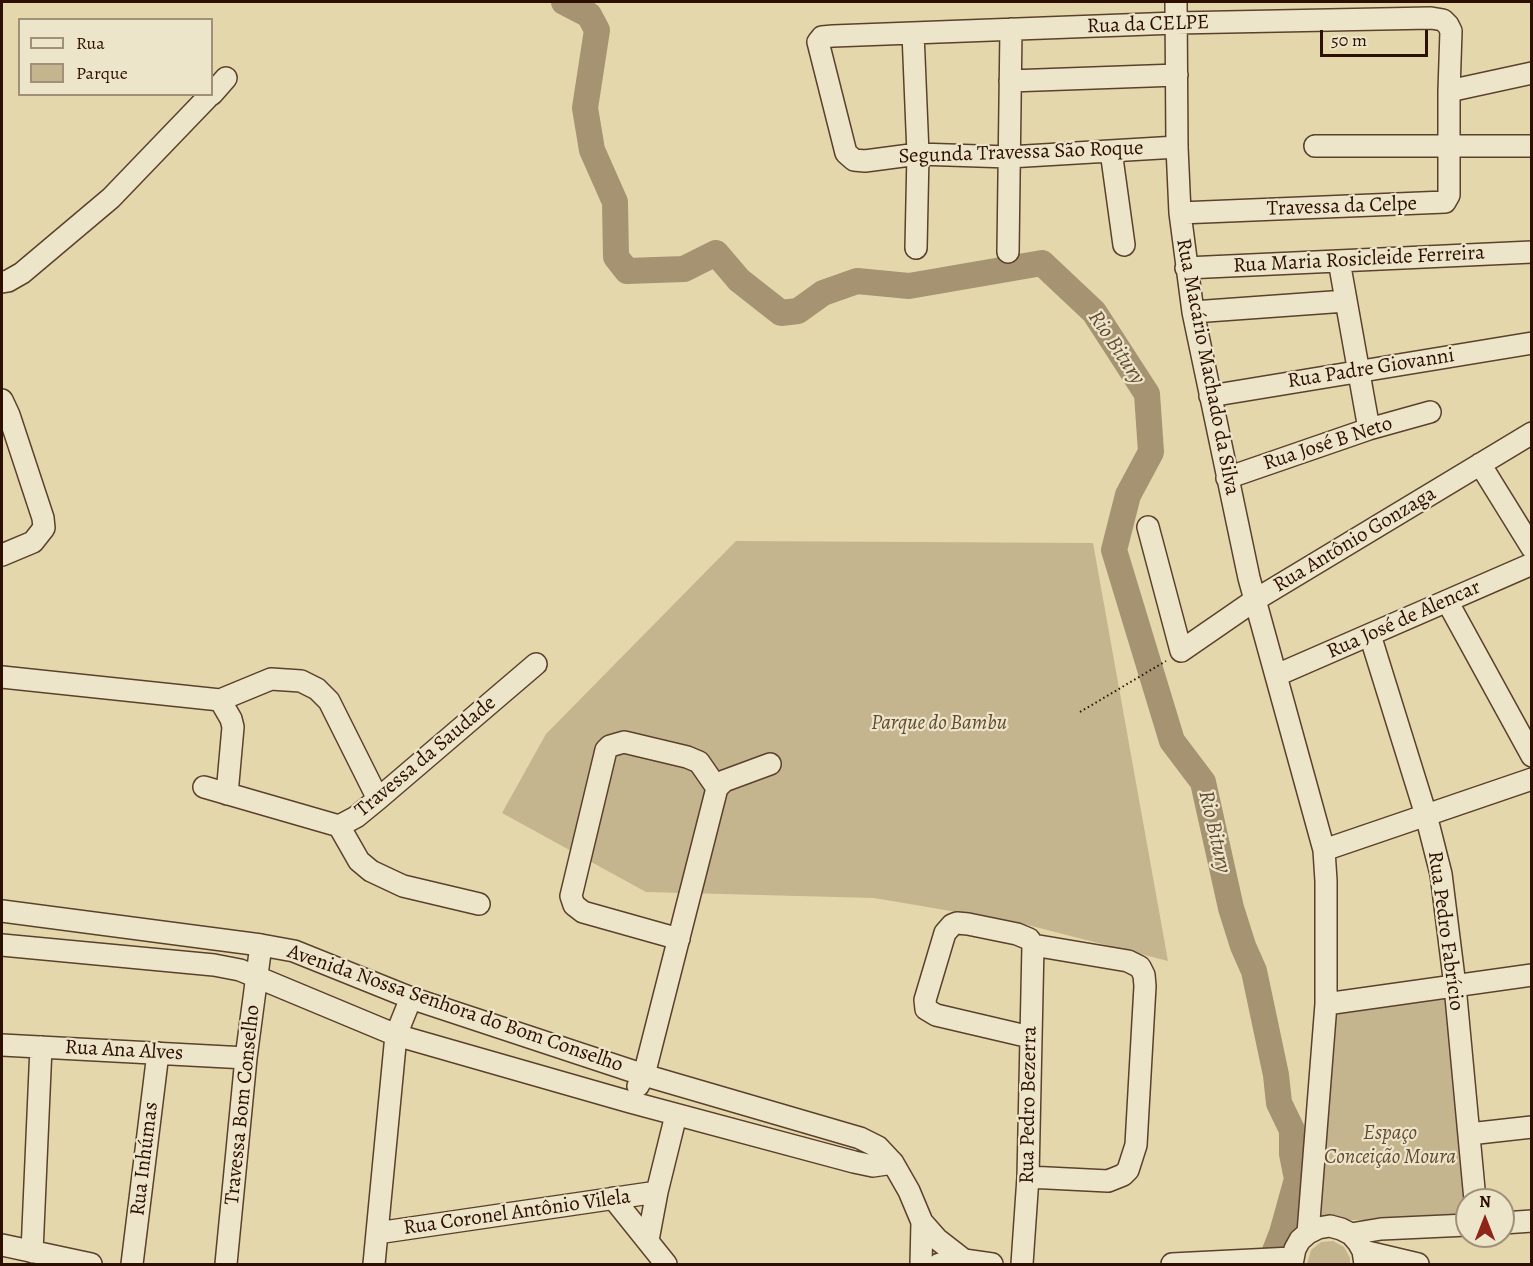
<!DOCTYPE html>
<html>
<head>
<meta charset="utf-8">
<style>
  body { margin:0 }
  #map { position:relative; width:1533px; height:1266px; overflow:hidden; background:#e4d7ac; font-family:Alegreya,serif }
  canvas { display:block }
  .frame { position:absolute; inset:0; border:3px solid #2d0f00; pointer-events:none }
  .legend { position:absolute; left:18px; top:18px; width:195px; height:78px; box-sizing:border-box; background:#ede5c9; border:2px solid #a08f79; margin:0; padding:8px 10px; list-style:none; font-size:18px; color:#2d0f00 }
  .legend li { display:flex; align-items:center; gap:12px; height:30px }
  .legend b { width:30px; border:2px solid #a08f79 }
  .north { position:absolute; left:1455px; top:1188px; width:60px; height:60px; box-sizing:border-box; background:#ede5c9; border:2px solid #a08f79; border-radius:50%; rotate:0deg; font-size:16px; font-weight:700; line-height:24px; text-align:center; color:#2d0f00 }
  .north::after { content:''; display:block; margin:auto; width:21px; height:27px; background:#8f2418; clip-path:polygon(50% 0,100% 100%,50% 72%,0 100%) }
  .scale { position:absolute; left:1320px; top:30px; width:108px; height:27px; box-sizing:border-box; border:3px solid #2d0f00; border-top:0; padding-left:8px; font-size:18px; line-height:21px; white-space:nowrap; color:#2d0f00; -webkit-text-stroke:4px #ede5c9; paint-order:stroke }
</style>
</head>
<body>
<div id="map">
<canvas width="1533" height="1266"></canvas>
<div class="frame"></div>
<ul class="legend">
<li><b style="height:8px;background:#ede5c9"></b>Rua</li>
<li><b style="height:16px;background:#c5b58f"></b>Parque</li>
</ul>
<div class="north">N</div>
<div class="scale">50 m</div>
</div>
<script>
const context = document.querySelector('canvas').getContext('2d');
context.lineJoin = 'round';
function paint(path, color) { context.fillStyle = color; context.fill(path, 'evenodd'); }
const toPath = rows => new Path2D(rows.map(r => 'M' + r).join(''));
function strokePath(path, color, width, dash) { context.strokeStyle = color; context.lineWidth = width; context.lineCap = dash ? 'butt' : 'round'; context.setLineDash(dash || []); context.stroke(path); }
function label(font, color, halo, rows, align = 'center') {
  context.font = font + ' Alegreya,serif'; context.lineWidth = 4.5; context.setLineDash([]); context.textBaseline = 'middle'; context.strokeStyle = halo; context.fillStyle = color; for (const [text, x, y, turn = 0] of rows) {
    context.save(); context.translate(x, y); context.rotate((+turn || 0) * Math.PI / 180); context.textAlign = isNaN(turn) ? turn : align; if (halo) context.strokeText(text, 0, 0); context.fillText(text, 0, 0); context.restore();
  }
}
const green = toPath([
  [736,541,1093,543,1168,961,1016,922,874,898,646,892,502,813,546,734],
  [1451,991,1467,1220,1309,1220,1329,1006],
  [1333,1241,1344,1247,1350,1258,1350,1264,1307,1264,1311,1250,1321,1242]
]);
const river = toPath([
  [564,2,589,15,597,30,585,108,592,150,615,202,616,257,627,271,684,269,716,253,739,280,781,313,798,311,823,293,857,281,909,286,1042,263,1094,312,1147,394,1151,452,1128,495,1114,550,1172,741,1203,782,1231,908,1243,946,1254,971,1276,1075,1279,1103,1292,1130,1292,1154,1297,1179,1282,1233,1270,1264]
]);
const path = toPath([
  [1080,712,1166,661]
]);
const minor = toPath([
  [1176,2,1177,147,1180,213,1193,312,1249,578,1324,850,1326,881,1326,1004,1308,1233],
  [913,33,918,154,916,248],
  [1010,81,1177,75],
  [1449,91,1532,73],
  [212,94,226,78],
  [1315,146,1532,146],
  [1177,147,1009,157,918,154,865,161,854,160,846,153,818,42,822,37,833,36,1176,23,1431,18,1443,20,1448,25,1451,31,1449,91,1449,195,1445,202,1180,213],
  [1111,151,1124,245],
  [1008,252,1011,29],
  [1339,261,1369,429],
  [1186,268,1532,252],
  [2,282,8,281,22,273,111,198,211,94],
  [1193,312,1346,301],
  [1210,396,1532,343],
  [2,400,9,415,43,518,44,528,33,542,2,555],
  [1480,464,1532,548],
  [1227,478,1369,429,1430,412],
  [1148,527,1181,651,1255,600,1532,433],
  [1447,601,1532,756],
  [1370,635,1426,815,1441,874,1455,986,1475,1200],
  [1277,675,1532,564],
  [2,677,220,700,271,679,301,681,317,689,329,701,378,799],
  [220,700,231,719,233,727,227,794],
  [204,787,339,826,356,817,378,799,536,664],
  [339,826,359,861,371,871,403,886,479,904],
  [1324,850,1532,779],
  [2,911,261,945,294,951,411,998,644,1075,860,1138,878,1147,893,1163,909,1191,922,1222,921,1264],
  [679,939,583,912,574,905,571,896,606,750,610,746,624,742,687,757,699,762,717,788],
  [2,945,214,965,240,970,396,1035,630,1102,854,1162,873,1166,893,1163],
  [1326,1004,1532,975],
  [2,1045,246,1058],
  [638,1086,644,1075,717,788,724,781,770,764],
  [1469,1134,1532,1127],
  [1028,1177,1108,1181,1123,1175,1128,1170,1136,1145,1145,986,1144,975,1140,967,1128,961,1033,945,1029,939,1017,934,968,924,957,923,952,925,945,933,925,1000,926,1009,936,1015,1030,1037],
  [613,1198,666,1264],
  [922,1222,937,1239,964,1260],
  [1503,1223,1532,1221],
  [377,1233,657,1192],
  [1351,1234,1381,1229,1467,1225],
  [648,1240,657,1192,676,1115],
  [2,1245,91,1264],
  [1363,1251,1418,1264],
  [32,1252,41,1047],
  [132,1264,158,1053],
  [226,1264,246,1058,261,945],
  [374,1264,396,1035,411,998],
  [939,1264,964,1260,992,1264],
  [1022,1264,1028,1177,1033,945],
  [1172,1264,1292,1258],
  [1292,1264,1295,1249,1300,1240,1308,1233,1318,1228,1330,1226,1341,1229,1351,1234,1358,1242,1363,1251,1365,1264]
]);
const streetNames = [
  ["Rua da CELPE",1148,25,-2],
  ["Segunda Travessa São Roque",1021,153,-2],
  ["Travessa da Celpe",1342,207,-2],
  ["Rua Maria Rosicleide Ferreira",1359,260,-3],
  ["Rua Macário Machado da Silva",1207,367,79],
  ["Rua Padre Giovanni",1371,369,-9],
  ["Rua José B Neto",1328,444,-18],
  ["Rua Antônio Gonzaga",1355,540,-31],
  ["Rua José de Alencar",1404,620,-24],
  ["Travessa da Saudade",426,757,-40],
  ["Rua Pedro Fabrício",1445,931,82],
  ["Avenida Nossa Senhora do Bom Conselho",455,1009,19],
  ["Rua Ana Alves",124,1051,3],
  ["Travessa Bom Conselho",243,1105,-84],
  ["Rua Pedro Bezerra",1029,1105,-89],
  ["Rua Inhúmas",145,1159,-83],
  ["Rua Coronel Antônio Vilela",517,1213,-8]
];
const parkNames = [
  ["Parque do Bambu",939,724],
  ["Espaço",1390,1134],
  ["Conceição Moura",1390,1158]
];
const waterNames = [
  ["Rio Bitury",1116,348,56],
  ["Rio Bitury",1214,832,77]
];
paint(green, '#c5b58f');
strokePath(river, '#a69372', 26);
strokePath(minor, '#5b412b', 24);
strokePath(path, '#2d0f00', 2, [1.5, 3]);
strokePath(minor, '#ede5c9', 21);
label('21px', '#2d0f00', '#ede5c9', streetNames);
label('italic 21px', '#624932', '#ede5c9', parkNames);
label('italic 22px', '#634a33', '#ede5c9', waterNames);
</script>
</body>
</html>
